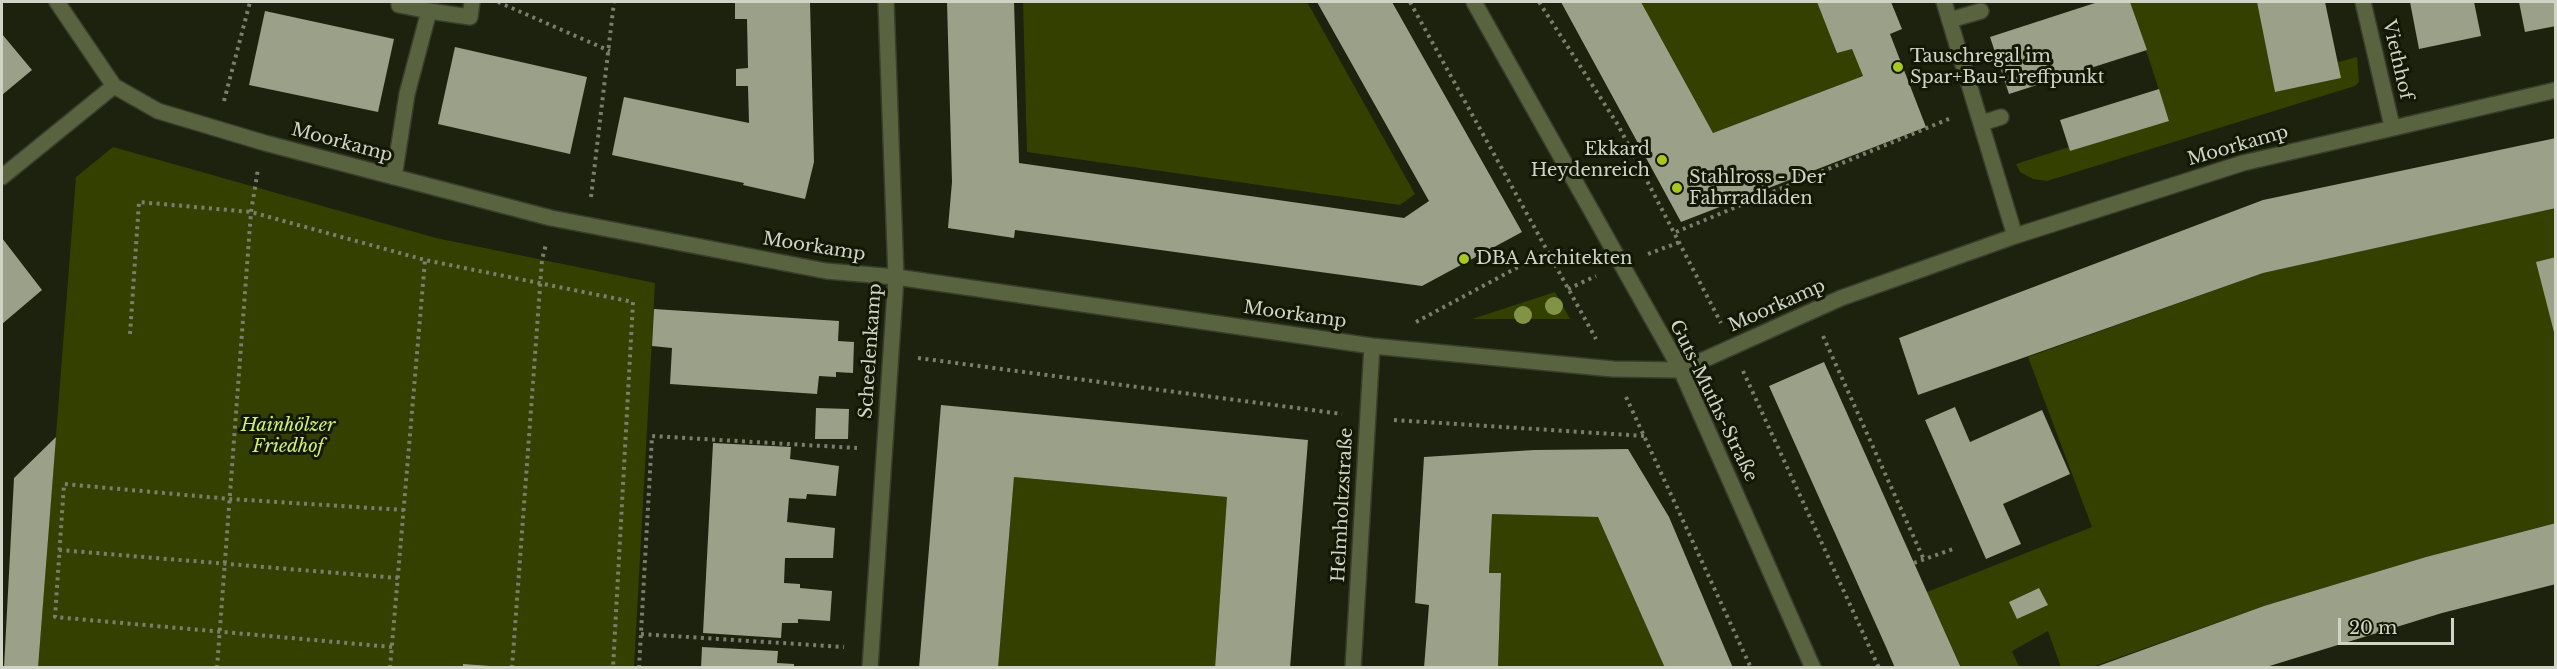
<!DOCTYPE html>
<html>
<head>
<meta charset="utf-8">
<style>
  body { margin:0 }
  #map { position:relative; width:2557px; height:669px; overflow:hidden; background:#1c220d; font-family:"Libre Baskerville",serif }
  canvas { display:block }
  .frame { position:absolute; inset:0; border:3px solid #d0d4c7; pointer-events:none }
  .scale { position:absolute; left:2338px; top:618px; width:116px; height:27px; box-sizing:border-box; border:3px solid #d0d4c7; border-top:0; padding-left:8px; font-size:18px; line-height:21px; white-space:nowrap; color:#d0d4c7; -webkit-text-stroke:4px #131804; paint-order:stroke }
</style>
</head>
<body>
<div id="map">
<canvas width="2557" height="669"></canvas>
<div class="frame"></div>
<div class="scale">20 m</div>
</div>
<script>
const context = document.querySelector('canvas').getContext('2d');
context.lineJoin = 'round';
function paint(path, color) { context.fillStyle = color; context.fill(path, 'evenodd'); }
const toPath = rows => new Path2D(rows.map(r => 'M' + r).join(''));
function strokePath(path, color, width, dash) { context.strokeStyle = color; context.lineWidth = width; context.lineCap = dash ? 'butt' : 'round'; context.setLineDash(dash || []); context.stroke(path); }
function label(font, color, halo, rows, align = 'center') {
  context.font = font + ' "Libre Baskerville",serif'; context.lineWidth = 6; context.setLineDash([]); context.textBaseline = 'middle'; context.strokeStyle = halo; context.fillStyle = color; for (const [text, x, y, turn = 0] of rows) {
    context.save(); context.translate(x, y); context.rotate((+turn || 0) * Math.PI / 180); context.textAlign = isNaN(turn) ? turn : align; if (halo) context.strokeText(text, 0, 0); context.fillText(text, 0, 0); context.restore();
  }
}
const green = toPath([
  [1023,2,1307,2,1415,194,1400,205,1027,152],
  [1641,2,1817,2,1837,53,1852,49,1863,76,1713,133],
  [2130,2,2257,2,2275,92,2340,78,2338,62,2357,57,2359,82,2355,86,2047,181,2033,179,2020,172,2016,164,2069,147,2070,151,2169,120],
  [113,147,436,238,655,283,634,667,38,668,76,177],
  [2555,208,2555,523,2426,557,2264,606,2092,667,2061,667,2048,631,2012,651,2019,667,1961,667,1927,592,2092,527,2028,357,2263,273],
  [1555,292,1570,319,1472,319],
  [1014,477,1227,497,1215,667,998,668],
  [1492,514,1598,517,1665,667,1498,667,1501,574,1489,573]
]);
const building = toPath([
  [735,2,810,2,814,162,805,199,743,185,744,183,612,155,624,97,749,123,748,86,736,86,736,69,748,68,747,19,735,19],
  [947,2,1014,2,1019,163,1404,218,1429,201,1317,2,1392,2,1522,232,1422,286,1015,230,1014,238,948,228,952,182],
  [1561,2,1641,2,1713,133,1863,76,1852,49,1837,53,1817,2,1891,2,1902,29,1890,34,1926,127,1681,222],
  [2098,2,2130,2,2147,50,2009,94,1990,37],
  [2257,2,2325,2,2341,78,2275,92],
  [2410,2,2474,2,2481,36,2419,49],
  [2519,2,2556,2,2556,26,2525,32],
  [265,11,394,39,378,112,249,85],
  [2,34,32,70,2,95],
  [455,47,587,77,570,154,438,124],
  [2159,89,2169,121,2070,151,2060,120],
  [2556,138,2556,208,2263,273,1918,395,1899,338,2263,200],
  [2,238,42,290,2,324],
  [2556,257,2556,336,2555,336,2536,262],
  [654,309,839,321,838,341,854,342,853,373,836,372,836,377,819,376,817,394,670,384,672,348,652,346],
  [1824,362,1927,592,1961,668,1895,668,1886,647,1769,386],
  [941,405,1308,440,1290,668,1215,668,1227,497,1014,477,998,668,919,668],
  [1955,407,1970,442,2042,410,2070,474,2003,504,2021,544,1986,559,1925,420],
  [816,408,849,409,848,439,815,439],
  [56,437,38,668,4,668,14,478],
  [713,443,791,447,790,459,839,466,836,496,807,494,806,499,789,498,787,522,835,528,833,558,785,558,784,583,800,584,800,588,832,591,830,621,798,619,798,623,782,623,781,638,703,633],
  [1628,449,1669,517,1733,668,1665,668,1598,517,1492,514,1489,573,1501,573,1498,668,1424,668,1429,605,1415,603,1424,457,1534,450],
  [2556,523,2556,584,2442,613,2263,668,2093,668,2264,606,2426,557],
  [2039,588,2048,605,2017,619,2009,602],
  [702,647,778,651,777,663,794,664,794,668,701,668],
  [463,664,490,666,490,668,463,668]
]);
const path = toPath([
  [498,2,610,51],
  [1410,2,1596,339],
  [1539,2,1618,125,1721,323],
  [224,101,250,2],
  [591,197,614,2],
  [1676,232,1951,118],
  [1648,254,1680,242],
  [1568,289,1596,276],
  [1416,322,1548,251],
  [130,334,139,202,251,212,425,260,633,302,613,668],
  [1823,336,1924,560],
  [918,358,1342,414],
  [1743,371,1879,668],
  [1626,397,1751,668],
  [1394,420,1644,436],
  [59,550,398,578],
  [1914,563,1956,548],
  [641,634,844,647],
  [392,647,55,617,64,484,230,499,404,510],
  [217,668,251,212,258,169],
  [390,668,425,260],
  [512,668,542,260,546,244],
  [639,668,652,436,857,448]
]);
const minor = toPath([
  [57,2,114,86,158,111,265,143,551,218,826,271,896,277,1372,346,1613,369,1681,370,1841,298,2015,236,2243,163,2556,90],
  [1474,2,1681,370,1813,668],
  [1944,2,2015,236],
  [2363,2,2392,126],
  [429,11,470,17,472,2],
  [1950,20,1981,11],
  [1982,123,2001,117],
  [2,177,114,86],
  [394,177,407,94,429,11,399,5,399,2],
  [870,668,896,277,886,2],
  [1353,668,1372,346]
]);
const trees = [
  [1554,306],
  [1523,315]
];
const markers = [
  [1898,67,6,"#a7c81e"],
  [1662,160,6,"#a7c81e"],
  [1677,188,6,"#a7c81e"],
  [1464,259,6,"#a7c81e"]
];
const poiNames = [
  ["Tauschregal im",1910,57],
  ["Spar+Bau-Treffpunkt",1910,78],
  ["Ekkard",1650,150,"right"],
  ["Heydenreich",1650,171,"right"],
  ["Stahlross - Der",1689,178],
  ["Fahrradladen",1689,199],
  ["DBA Architekten",1476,259]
];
const streetNames = [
  ["Viethhof",2397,60,77],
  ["Moorkamp",342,143,15],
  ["Moorkamp",2238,146,-16],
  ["Moorkamp",814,247,9],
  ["Moorkamp",1777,306,-24],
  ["Moorkamp",1295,315,8],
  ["Scheelenkamp",871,351,-86],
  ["Guts-Muths-Straße",1713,401,64],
  ["Helmholtzstraße",1343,505,-87]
];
const parkNames = [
  ["Hainhölzer",288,426],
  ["Friedhof",288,447]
];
paint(green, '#344000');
paint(building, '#9aa188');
strokePath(minor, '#393e2b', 18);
strokePath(path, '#797e6d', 4, [3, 4.5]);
strokePath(minor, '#59633f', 15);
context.fillStyle = '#809347';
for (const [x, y] of trees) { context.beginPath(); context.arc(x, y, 9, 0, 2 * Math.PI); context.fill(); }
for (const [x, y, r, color] of markers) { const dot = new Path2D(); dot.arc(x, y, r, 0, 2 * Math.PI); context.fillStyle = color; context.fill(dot); strokePath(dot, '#131804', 2); }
label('18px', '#d0d4c7', '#131804', poiNames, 'left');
label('18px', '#d0d4c7', '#131804', streetNames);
label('italic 18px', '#d2f076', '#131804', parkNames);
</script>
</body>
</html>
